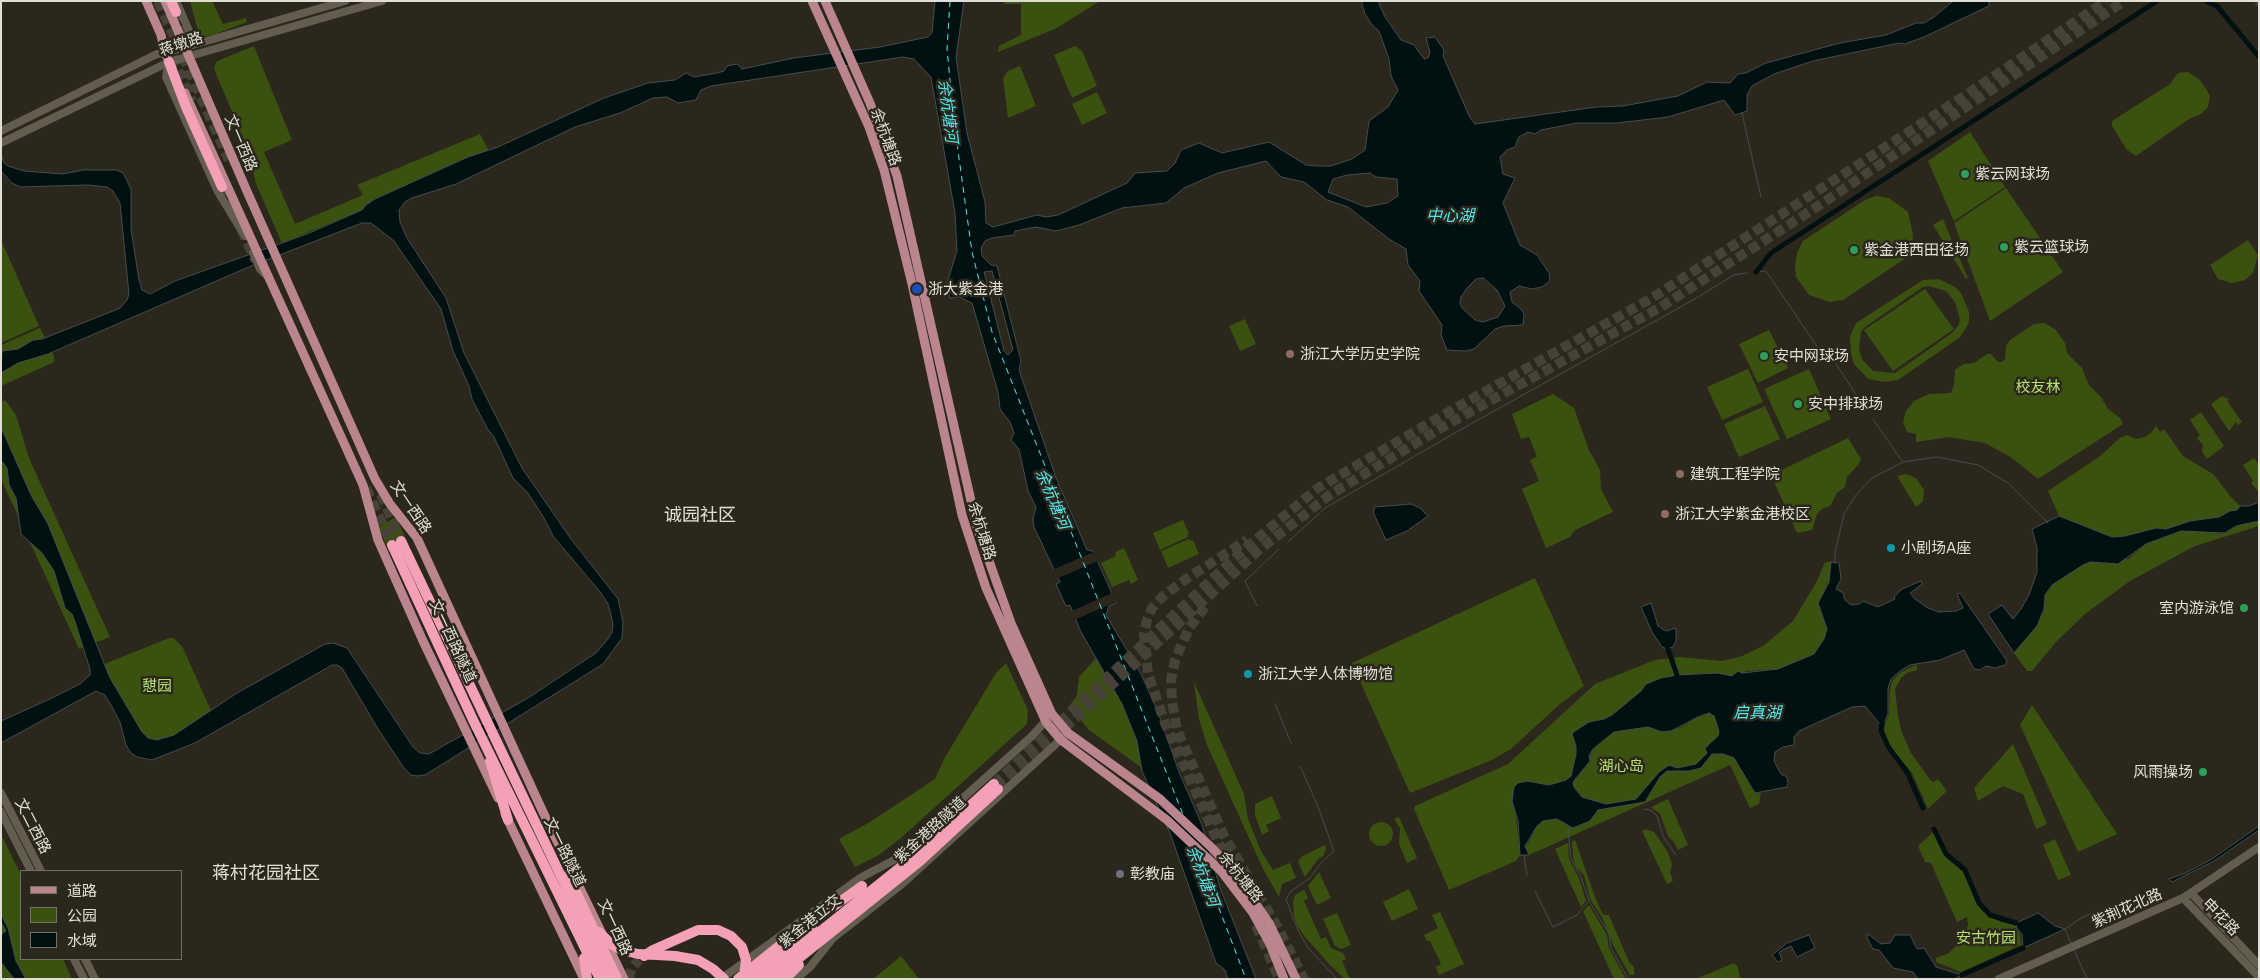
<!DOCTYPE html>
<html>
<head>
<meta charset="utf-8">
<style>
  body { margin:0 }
  #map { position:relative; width:2260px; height:980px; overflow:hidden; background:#2c271c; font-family:Commissioner,"Noto Sans SC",sans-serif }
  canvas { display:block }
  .frame { position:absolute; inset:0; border:2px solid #e1ded6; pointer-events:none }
  .legend { position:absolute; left:20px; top:870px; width:162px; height:90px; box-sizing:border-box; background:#2c271c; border:1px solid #747066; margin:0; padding:6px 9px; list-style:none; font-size:15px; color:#e1ded6 }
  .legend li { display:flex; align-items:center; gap:10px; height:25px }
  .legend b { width:25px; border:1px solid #747066 }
</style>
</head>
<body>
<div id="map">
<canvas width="2260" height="980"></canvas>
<div class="frame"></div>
<ul class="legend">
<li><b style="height:6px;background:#ba858d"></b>道路</li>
<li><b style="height:14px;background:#3b510f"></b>公园</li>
<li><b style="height:14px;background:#011112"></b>水域</li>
</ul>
</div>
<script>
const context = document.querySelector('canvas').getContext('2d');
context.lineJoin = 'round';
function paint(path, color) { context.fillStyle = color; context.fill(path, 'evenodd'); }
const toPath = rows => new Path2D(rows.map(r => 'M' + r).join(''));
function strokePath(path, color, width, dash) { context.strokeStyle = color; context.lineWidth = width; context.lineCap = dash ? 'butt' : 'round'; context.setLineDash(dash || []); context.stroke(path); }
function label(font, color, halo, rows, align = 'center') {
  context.font = font + ' Commissioner,"Noto Sans SC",sans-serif'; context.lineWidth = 5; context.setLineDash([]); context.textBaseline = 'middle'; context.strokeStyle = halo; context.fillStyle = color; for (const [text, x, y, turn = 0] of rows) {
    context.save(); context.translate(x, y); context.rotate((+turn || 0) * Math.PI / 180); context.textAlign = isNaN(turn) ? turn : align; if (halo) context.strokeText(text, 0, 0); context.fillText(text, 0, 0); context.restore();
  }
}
const green = toPath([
  [190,1,212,1,223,24,246,18,247,22,213,35,202,37,199,34],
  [1005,1,1100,1,1055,29,998,52,999,46,1021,35,1021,4,1004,4],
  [254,46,292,140,264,152,295,224,363,195,357,185,480,134,489,151,468,157,375,199,366,205,362,210,282,243,256,184,247,147,214,69,216,62,222,59],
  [1075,46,1082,51,1097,86,1072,98,1054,55],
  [1020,66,1036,106,1008,118,1003,78,1008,71],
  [2188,72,2200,80,2206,89,2210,96,2208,107,2201,114,2189,119,2136,156,2127,150,2112,126,2112,121,2170,84,2178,73],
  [1097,92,1107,113,1082,125,1072,104],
  [1970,132,2005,187,1954,221,1928,161],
  [2006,188,2063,272,1990,321,1954,223],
  [1876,196,1889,198,1908,212,1913,235,1912,247,1906,258,1843,300,1830,302,1809,295,1796,277,1795,266,1797,253,1803,241,1865,200],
  [1943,219,1968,278,1966,279,1933,225],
  [1,240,39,326,1,343],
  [2248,240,2258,255,2253,273,2245,280,2232,283,2218,279,2210,265],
  [1939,279,1955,287,1961,293,1969,312,1969,322,1965,330,1959,338,1898,380,1885,382,1868,379,1854,364,1851,354,1850,336,1856,323,1923,280],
  [1929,286,1946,291,1955,302,1960,320,1958,326,1952,333,1895,373,1873,371,1862,359,1859,349,1861,332,1865,327,1923,287],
  [1925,289,1954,329,1893,371,1864,330],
  [1245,319,1256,344,1240,351,1229,326],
  [2044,323,2055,329,2065,343,2067,353,2082,368,2089,385,2101,397,2108,409,2120,418,2123,424,2038,479,2012,458,1985,443,1949,437,1916,442,1916,434,1907,432,1903,422,1906,411,1914,401,1929,394,1951,393,1954,385,1955,370,1963,364,1974,363,1987,354,1991,354,1998,362,2002,362,2005,359,2006,346,2010,340,2034,324],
  [40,328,54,356,54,362,1,386,1,345],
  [1769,330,1788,368,1758,383,1739,344],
  [1748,369,1763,402,1722,420,1707,387],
  [1809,369,1831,419,1787,439,1764,389],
  [1553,394,1574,408,1589,450,1600,470,1601,489,1613,512,1575,530,1570,537,1546,548,1522,489,1539,481,1530,460,1537,457,1529,437,1521,439,1512,414],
  [2222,396,2229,399,2227,401,2242,422,2238,425,2236,422,2229,431,2211,404],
  [5,400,16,415,29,458,110,637,79,649,1,479,1,402],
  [1765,406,1780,439,1739,457,1724,424],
  [2201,412,2224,446,2207,459,2202,452,2203,445,2197,438,2200,435,2190,420],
  [2156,426,2160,432,2164,429,2183,456,2213,474,2231,497,2240,506,2237,510,2230,511,2219,517,2190,521,2166,529,2156,528,2137,535,2112,537,2059,516,2048,491,2099,457,2120,438,2127,435,2136,439,2145,437,2151,433],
  [1848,438,1861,459,1858,465,1847,477,1845,487,1837,493,1830,506,1822,509,1817,514,1812,530,1797,533,1771,475],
  [2254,458,2259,465,2258,491,2251,483,2253,481,2243,465],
  [1906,474,1916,478,1924,490,1923,501,1916,507,1897,476],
  [394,518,398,521,408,544,403,542,392,548,389,552,379,527],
  [1183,520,1189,534,1187,535,1188,537,1160,550,1153,533],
  [2259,521,2259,526,2195,546,2130,581,2085,614,2056,642,2032,671,2027,671,2014,653,2037,626,2044,610,2045,595,2052,585,2083,565,2090,562,2128,559,2146,544,2181,531,2211,532,2220,534,2228,532,2236,526],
  [1189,539,1191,541,1193,540,1199,554,1168,568,1161,551],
  [1124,548,1138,580,1131,584,1129,580,1112,587,1101,563,1116,556,1115,552],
  [1825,562,1831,562,1831,569,1829,582,1818,603,1827,629,1824,639,1814,654,1778,669,1747,671,1732,676,1706,674,1677,675,1646,684,1641,691,1612,715,1604,719,1597,720,1573,739,1576,746,1576,754,1571,776,1566,781,1549,785,1533,782,1515,810,1519,845,1520,855,1516,861,1449,890,1414,809,1415,806,1508,764,1595,684,1655,660,1679,657,1722,661,1742,656,1763,646,1793,621,1817,581],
  [1535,578,1584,686,1560,704,1511,749,1492,760,1410,793,1352,663],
  [169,638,174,638,183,648,213,715,179,736,156,742,142,736,102,665],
  [1097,657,1122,704,1137,741,1142,768,1089,730,1069,706,1077,696,1079,677],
  [1006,663,1028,710,1027,724,902,837,879,855,855,867,839,839,870,822,935,779,944,759,996,673],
  [1917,665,1917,670,1907,673,1901,678,1895,689,1898,716,1902,733,1911,753,1931,781,1934,782,1938,779,1947,791,1928,809,1912,773,1890,747,1884,730,1885,724,1889,715,1890,691,1892,681,1901,672],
  [1194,682,1244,794,1248,819,1261,851,1273,870,1290,863,1296,878,1282,884,1279,897,1263,869,1207,745,1199,719],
  [2032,705,2117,834,2078,852,2020,725],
  [1709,713,1714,716,1719,731,1718,736,1708,745,1706,749,1708,753,1696,764,1677,768,1672,766,1659,772,1636,799,1606,804,1582,797,1574,787,1573,782,1586,767,1593,749,1614,732,1648,727,1662,732,1680,728,1698,717],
  [2013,744,2047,824,2036,829,2023,794,2003,786,1978,801,1974,788],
  [1712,754,1723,754,1734,758,1752,789,1758,794,1761,792,1759,804,1750,808,1730,765,1529,855,1525,847,1529,842,1537,826,1543,821,1557,819,1570,827,1581,825,1590,821,1598,810,1645,802,1660,777,1667,771,1701,768],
  [1272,796,1281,818,1266,825,1269,831,1262,835,1255,815,1255,804],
  [1668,799,1688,845,1678,850,1674,842,1668,836,1660,814,1651,807],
  [1399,817,1417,858,1407,863,1399,844,1400,828,1394,819],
  '1369 834a12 12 0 1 1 24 0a12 12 0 1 1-24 0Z',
  [1645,829,1654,832,1666,849,1670,858,1672,864,1670,872,1673,881,1667,884,1642,831],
  [1933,832,1945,856,1964,871,1977,904,1989,916,2001,922,2015,925,2020,935,2021,945,1961,972,1936,962,1936,958,1949,953,1963,939,1968,925,1967,917,1957,922,1931,863,1925,862,1918,846],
  [1,834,21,875,21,959,63,959,72,979,1,979],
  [2055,839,2071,875,2058,880,2043,845],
  [1575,840,1595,897,1603,915,1609,915,1629,962,1634,967,1634,975,1630,975,1614,947,1602,917,1590,899,1584,875,1576,867,1573,858,1572,842],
  [1568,843,1569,859,1579,878,1586,901,1581,907,1555,849],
  [1325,845,1326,849,1323,856,1318,859,1305,877,1298,862,1301,857],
  [1319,872,1331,898,1317,905,1308,886],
  [1409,889,1418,909,1392,921,1383,902],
  [1304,890,1308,898,1304,901,1321,939,1326,937,1331,948,1343,953,1346,959,1342,961,1350,979,1345,979,1330,965,1305,937,1297,925,1294,916,1293,902,1295,895],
  [1589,905,1607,935,1609,948,1626,979,1614,979,1583,911],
  [1440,912,1464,964,1439,975,1436,967,1441,964,1430,941,1427,941,1424,935,1438,928,1432,915],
  [1337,913,1351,945,1341,949,1335,946,1323,919],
  [901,956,919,979,873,979],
  [1734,963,1738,967,1740,979,1696,979]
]);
const water = toPath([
  [935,1,964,1,956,57,967,133,985,202,986,223,993,227,1037,215,1046,217,1058,215,1127,183,1135,173,1167,171,1175,163,1181,150,1199,143,1222,153,1269,142,1306,165,1317,166,1331,166,1352,159,1365,150,1369,121,1388,107,1398,90,1391,76,1389,59,1379,31,1373,26,1365,14,1361,1,1378,1,1385,17,1401,40,1414,45,1424,59,1428,58,1430,52,1426,38,1435,37,1444,50,1443,56,1470,118,1475,124,1596,107,1623,106,1678,96,1707,82,1730,83,1738,74,1746,73,1766,63,1840,43,1886,35,1916,23,1924,23,1934,17,1953,1,1989,1,1989,6,1924,37,1905,44,1899,43,1813,61,1774,74,1752,86,1747,95,1747,111,1735,115,1724,100,1668,117,1617,123,1577,123,1541,130,1535,134,1528,132,1519,137,1515,147,1507,150,1500,157,1503,174,1515,178,1503,203,1520,245,1537,255,1549,273,1550,281,1542,287,1532,289,1519,286,1510,292,1512,302,1522,310,1524,315,1523,325,1504,326,1495,329,1474,349,1466,351,1447,350,1441,335,1442,325,1419,291,1420,281,1408,265,1406,249,1389,239,1348,207,1327,200,1304,182,1281,177,1266,161,1218,173,1184,188,1166,203,1122,208,1079,225,1056,231,1036,227,1015,231,1014,235,992,238,985,241,981,248,982,256,991,265,997,266,1021,361,1019,370,1056,478,1087,550,1093,551,1116,603,1109,606,1106,615,1141,674,1158,712,1179,772,1202,825,1220,888,1256,979,1228,979,1225,970,1216,963,1170,833,1142,771,1137,741,1122,704,1080,630,1070,605,1066,606,1056,584,1060,582,1034,527,1033,519,1036,507,1028,491,1019,449,1011,440,1014,433,1010,422,1000,409,998,392,972,303,959,297,950,298,947,283,957,251,955,213,931,77,914,59,903,57,711,86,701,90,696,100,678,103,667,97,653,98,620,113,575,127,456,184,412,198,405,202,399,210,400,222,407,238,446,298,464,353,522,468,571,539,618,599,623,622,622,638,603,664,425,775,417,776,411,775,404,768,378,729,342,668,337,665,332,665,195,743,152,760,137,757,131,753,126,745,120,722,112,707,105,695,96,691,1,743,1,721,52,698,80,684,90,675,90,669,75,622,72,614,65,608,54,571,42,553,21,534,16,498,9,485,7,468,1,460,1,427,31,495,48,524,110,678,142,732,148,738,157,740,174,735,237,693,325,644,333,643,347,648,413,747,420,753,429,754,528,698,596,653,608,639,612,632,613,623,608,604,601,593,553,536,544,518,528,493,513,478,494,437,487,428,472,399,469,386,453,351,441,309,394,241,371,223,362,223,251,266,48,354,18,363,1,373,2,351,18,349,33,340,42,339,113,311,120,308,127,300,129,294,120,203,113,191,107,187,88,185,20,187,12,183,1,171,1,153,4,163,8,166,24,171,63,174,83,170,117,170,123,173,131,189,131,229,139,280,142,290,150,294,175,281,307,234,362,210,366,205,375,199,468,157,498,147,604,98,648,83,675,80,686,73,694,77,717,73,724,71,727,66,737,64,742,69,794,58,880,47,928,37,932,33,935,1],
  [1370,173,1376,177,1397,179,1398,196,1387,203,1366,207,1328,192,1333,179,1347,175,1370,173],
  [992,271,1013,350,1008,355,1004,351,984,272,992,271],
  [1483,278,1497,290,1505,306,1498,317,1483,322,1475,320,1462,308,1460,303,1461,297,1467,288,1476,279,1483,278],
  [2259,502,2259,521,2236,526,2225,533,2181,531,2146,544,2118,564,2090,562,2083,565,2052,585,2045,595,2044,609,2037,626,2014,653,1988,614,2002,605,2013,619,2021,609,2029,595,2037,572,2037,548,2032,529,2059,516,2112,537,2125,536,2156,528,2166,529,2190,521,2219,517,2230,511,2237,510,2240,506,2249,506,2259,502],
  [1411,504,1420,508,1428,516,1407,531,1386,540,1373,512,1375,507,1411,504],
  [1831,562,1839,563,1841,579,1836,589,1843,593,1845,600,1851,605,1859,604,1863,601,1878,607,1895,599,1894,597,1902,589,1921,581,1922,584,1910,593,1915,599,1928,608,1939,612,1956,611,1963,608,1957,594,1960,593,2007,661,2005,665,1995,668,1986,666,1980,670,1974,669,1964,650,1940,660,1910,665,1900,671,1891,679,1888,688,1888,714,1885,721,1879,723,1865,706,1852,707,1799,731,1794,737,1794,745,1783,747,1775,752,1774,761,1781,774,1787,777,1788,783,1787,787,1755,793,1734,758,1723,754,1712,754,1701,768,1689,771,1667,771,1660,777,1645,802,1598,810,1590,821,1573,828,1557,819,1543,821,1537,826,1525,846,1529,855,1520,855,1518,821,1512,801,1514,787,1518,783,1527,781,1549,785,1566,780,1571,776,1576,754,1576,746,1572,734,1575,731,1589,722,1604,719,1612,715,1641,691,1646,684,1661,678,1677,675,1718,673,1732,676,1738,671,1742,673,1778,669,1814,654,1824,639,1827,629,1818,603,1829,582,1831,562],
  [1709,713,1714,716,1719,731,1718,736,1708,745,1705,749,1707,753,1696,764,1677,768,1669,765,1659,772,1636,799,1606,804,1582,797,1574,787,1573,782,1590,761,1589,756,1593,749,1614,732,1648,727,1662,732,1671,731,1698,717,1709,713],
  [1651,603,1658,626,1666,631,1676,628,1676,641,1673,647,1667,649,1662,647,1652,632,1641,607,1651,603],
  [2259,826,2259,830,2214,861,2172,882,2169,879,2186,873,2212,859,2259,826],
  [2038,913,2055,926,2065,929,2023,948,2022,934,2017,929,2016,923,2038,913],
  [1,914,8,928,16,961,26,979,14,979,1,962,1,934,6,931,1,922,1,914],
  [1868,934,1881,944,1890,943,1895,935,1910,935,1917,949,1924,948,1936,967,1962,975,1954,979,1918,979,1913,972,1893,968,1879,950,1873,949,1867,938,1868,934],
  [1809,935,1815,948,1797,957,1791,946,1779,952,1782,960,1778,962,1772,955,1787,943,1809,935]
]);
const pier = toPath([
  [1096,551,1100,560,1056,579,1052,570],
  [1114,592,1118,601,1074,620,1070,612]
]);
const stream = toPath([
  [1742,113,1761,197],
  [1770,249,1771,253],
  [1756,272,1766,271,1818,348,1831,356,1864,407],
  [1873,419,1902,461],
  [1288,542,1325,508,1453,434,1693,300,1734,275,1747,273],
  [1835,563,1835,552,1844,514,1856,495,1872,478,1903,462,1937,457,1978,465,2008,483,2048,523],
  [1257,606,1245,581,1279,549],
  [1275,704,1291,743],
  [1300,766,1317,804,1334,851,1321,863,1310,878,1291,891,1286,899,1298,930,1308,948,1337,979],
  [1644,809,1651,810,1657,816,1663,836,1676,855],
  [1570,827,1568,832,1571,859,1581,877,1589,901,1609,934,1611,948,1627,977],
  [1524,855,1527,876],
  [1535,891,1553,927,1577,915,1588,902],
  [2071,943,2065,929,2083,917,2095,912],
  [2074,950,2087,979]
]);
const canal = toPath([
  [2206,1,2217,6,2259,57],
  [1756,272,1771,253,2157,1],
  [1668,649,1677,675],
  [1882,722,1881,731,1889,748,1907,772,1923,808],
  [1934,829,1946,854,1965,870,1979,903,1990,915,2016,923],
  [1962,975,2023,948]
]);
const ferry = toPath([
  [950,1,947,49,954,122,972,252,992,332,1184,817],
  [1199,856,1246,979]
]);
const highwayTunnel = toPath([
  [158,1,229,160],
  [2257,1,2259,2],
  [176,12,189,46],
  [166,43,192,101],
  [222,187,235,216],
  [241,229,256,261],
  [366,488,392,545],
  [381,494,401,541],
  [1205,607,1189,628,1175,660,1171,680,1172,701,1177,730,1225,838,1277,926,1304,979],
  [994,784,1241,552,1318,488,1438,418,1652,298,1972,91,2106,1],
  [998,789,1259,550,1331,494,1441,428,1661,307,1818,206,2124,1],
  [1229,866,1165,723,1148,674,1144,634,1147,620,1152,608,1163,596,1189,577,1247,540],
  [1256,925,1279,979],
  [628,979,632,968,639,960]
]);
const secondary = toPath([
  [177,3,189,31,186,46],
  [169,62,166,77,218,192,245,236],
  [1,131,157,54,165,53,345,1],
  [1,143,169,62,382,1],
  [253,253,260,269,266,275],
  [1,793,41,871],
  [1,812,31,871],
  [2191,893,2259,965],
  [2183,898,2259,977],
  [74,959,84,979],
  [85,959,95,979],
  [721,979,860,878,894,860,1032,736,1052,714],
  [796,979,810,967,833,938,902,884,1068,733],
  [1999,979,2183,898,2259,847]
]);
const primary = toPath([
  [146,1,161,35,165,53,172,68],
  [165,1,246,189,375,479,390,504,417,538,542,810,624,979],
  [812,1,869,127,884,170,912,284,962,515,986,588,1046,722,1061,740,1167,820,1222,872,1253,913,1270,944,1284,979],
  [825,1,870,103,897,176,977,527,1011,623,1052,714,1068,733,1160,799,1213,849,1234,872,1269,923,1296,979],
  [185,93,363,485,378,540,423,641,498,798],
  [505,814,584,979]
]);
const highway = toPath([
  [171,1,176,12],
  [169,62,186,107,222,187],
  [401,541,610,979],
  [392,545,474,722,600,979],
  [490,761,508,820],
  [568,875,617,979],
  [599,932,611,944,622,950,638,954,675,956,698,960,713,969,724,979],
  [644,956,653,950,698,930,718,930,731,936,742,947,746,960,744,976],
  [584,958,587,979],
  [738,979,788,939,862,886],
  [749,979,813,929],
  [761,979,917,854,994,784],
  [773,979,920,861,998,789],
  [785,979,799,965]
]);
const markers = [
  [1965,174,5,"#2e9e5b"],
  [2004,247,5,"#2e9e5b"],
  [1854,250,5,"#2e9e5b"],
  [917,289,6,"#1a4fb4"],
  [1290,354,5,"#8d6e63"],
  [1764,356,5,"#2e9e5b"],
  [1798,404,5,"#2e9e5b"],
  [1680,474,5,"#8d6e63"],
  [1665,514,5,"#8d6e63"],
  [1891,548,5,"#0f9aa8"],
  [2244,608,5,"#2e9e5b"],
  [1248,674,5,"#0f9aa8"],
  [2203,772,5,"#2e9e5b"],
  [1120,874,5,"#6b7280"]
];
const streetNames = [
  ["蒋墩路",181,44,-19],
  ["余杭塘路",886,137,70],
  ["文一西路",241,143,67],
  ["文一西路",411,507,56],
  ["余杭塘路",982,531,73],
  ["文一西路隧道",453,641,65],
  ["文二西路",33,826,63],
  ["紫金港路隧道",930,830,-42],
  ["文一路隧道",565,852,64],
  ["余杭塘路",1241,877,51],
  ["紫荆花北路",2127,908,-24],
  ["申花路",2221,917,46],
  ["紫金港立交",810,921,-39],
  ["文一西路",615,927,65]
];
const poiNames = [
  ["紫云网球场",1975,174],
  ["紫云篮球场",2014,247],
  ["紫金港西田径场",1864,250],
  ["浙大紫金港",928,289],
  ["浙江大学历史学院",1300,354],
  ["安中网球场",1774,356],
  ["安中排球场",1808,404],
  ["建筑工程学院",1690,474],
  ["浙江大学紫金港校区",1675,514],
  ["小剧场A座",1901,548],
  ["室内游泳馆",2234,608,"right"],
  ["浙江大学人体博物馆",1258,674],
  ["风雨操场",2193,772,"right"],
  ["彰教庙",1130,874]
];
const parkNames = [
  ["校友林",2038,387],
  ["憇园",157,686],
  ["湖心岛",1621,766],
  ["安古竹园",1986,938]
];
const waterNames = [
  ["余杭塘河",948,111,83],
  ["中心湖",1450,216],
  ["余杭塘河",1053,499,67],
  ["启真湖",1757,713],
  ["余杭塘河",1203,876,69]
];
const quarterNames = [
  ["诚园社区",700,515],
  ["蒋村花园社区",266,873]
];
paint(green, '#3b510f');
paint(water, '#011112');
strokePath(water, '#444e4d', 1);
paint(pier, '#2c271c');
strokePath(stream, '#444e4d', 1);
strokePath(canal, '#011112', 5);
strokePath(ferry, '#52e9ee', 1, [6, 5]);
strokePath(highwayTunnel, '#474238', 10, [10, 5]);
strokePath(secondary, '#635d50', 8);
strokePath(primary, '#ba858d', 9);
strokePath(highway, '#f4a0b6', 10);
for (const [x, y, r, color] of markers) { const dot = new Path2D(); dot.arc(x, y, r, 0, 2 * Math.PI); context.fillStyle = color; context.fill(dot); strokePath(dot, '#2c271c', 2); }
label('15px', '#e1ded6', '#2c271c', streetNames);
label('15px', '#e1ded6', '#2c271c', poiNames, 'left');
label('15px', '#b5e36b', '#2c271c', parkNames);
label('italic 16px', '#52e9ee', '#2c271c', waterNames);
label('18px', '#e1ded6', '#2c271c', quarterNames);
</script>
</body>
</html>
